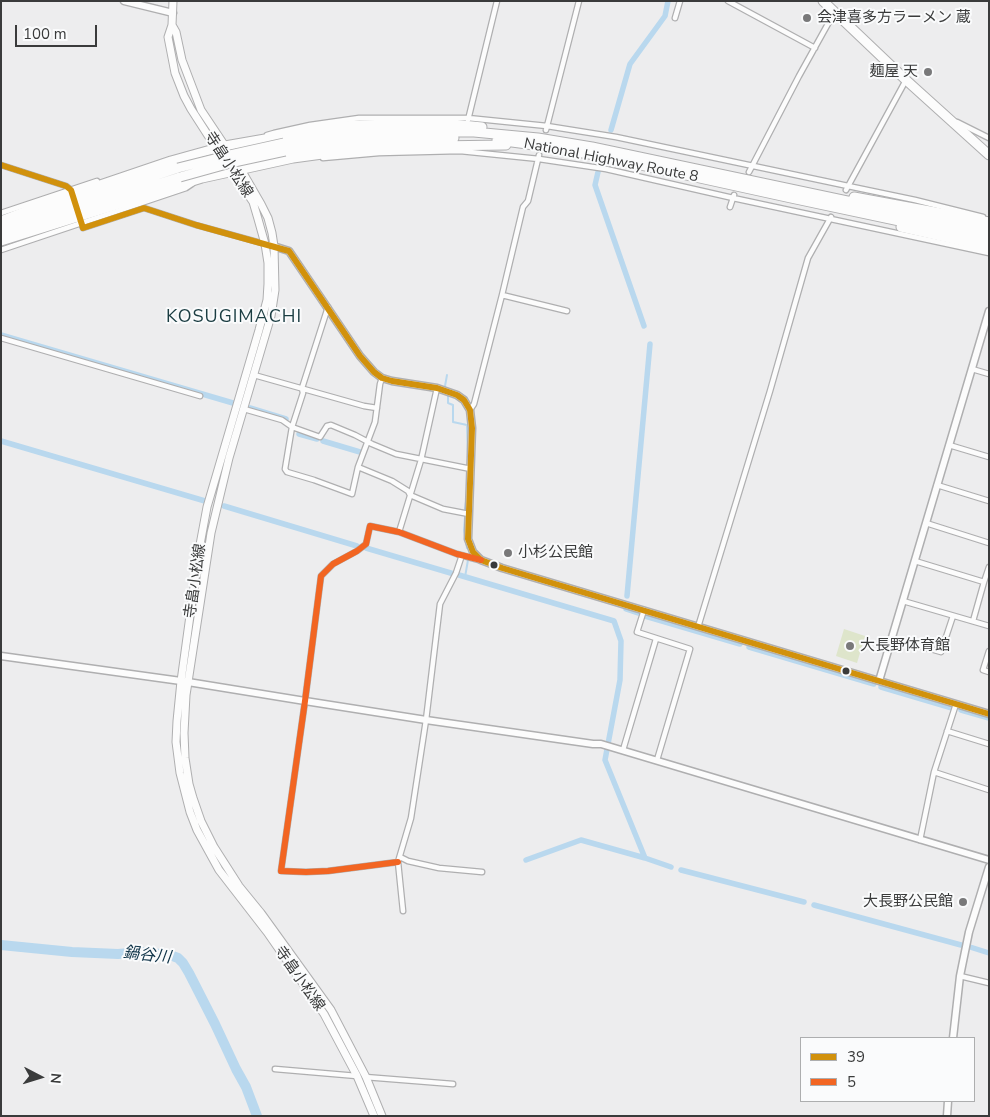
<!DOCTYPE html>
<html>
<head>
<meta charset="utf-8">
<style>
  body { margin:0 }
  #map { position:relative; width:990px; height:1117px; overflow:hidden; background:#ededee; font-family:"Nunito Sans",sans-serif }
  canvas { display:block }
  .frame { position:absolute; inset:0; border:2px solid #3a3b3b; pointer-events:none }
  .legend { position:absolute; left:800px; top:1037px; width:175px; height:65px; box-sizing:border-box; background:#fafbfc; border:1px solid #adaeaf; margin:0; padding:6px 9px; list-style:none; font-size:15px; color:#3a3b3b }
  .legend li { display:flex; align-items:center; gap:10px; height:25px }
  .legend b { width:25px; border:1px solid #adaeaf }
  .north { position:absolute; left:15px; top:1052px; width:50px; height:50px; -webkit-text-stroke:4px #fafbfc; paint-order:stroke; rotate:95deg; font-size:14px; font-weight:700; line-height:20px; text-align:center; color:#3a3b3b }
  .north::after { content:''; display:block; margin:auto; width:18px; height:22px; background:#3a3b3b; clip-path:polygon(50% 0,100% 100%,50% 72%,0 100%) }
  .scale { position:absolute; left:15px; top:25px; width:82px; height:22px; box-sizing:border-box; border:2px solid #3a3b3b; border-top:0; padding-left:6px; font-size:15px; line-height:18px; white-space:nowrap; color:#3a3b3b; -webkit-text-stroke:4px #fafbfc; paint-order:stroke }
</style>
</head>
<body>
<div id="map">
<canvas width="990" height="1117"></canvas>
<div class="frame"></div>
<ul class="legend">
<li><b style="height:6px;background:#d1910c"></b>39</li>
<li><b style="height:6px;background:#f26522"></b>5</li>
</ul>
<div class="north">N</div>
<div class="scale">100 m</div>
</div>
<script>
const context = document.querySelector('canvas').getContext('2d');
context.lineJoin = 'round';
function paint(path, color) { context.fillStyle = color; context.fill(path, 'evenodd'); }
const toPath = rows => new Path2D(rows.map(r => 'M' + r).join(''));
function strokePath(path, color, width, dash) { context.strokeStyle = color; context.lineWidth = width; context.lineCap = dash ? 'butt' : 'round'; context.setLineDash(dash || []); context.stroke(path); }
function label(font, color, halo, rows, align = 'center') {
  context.font = font + ' "Nunito Sans","Noto Sans JP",sans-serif'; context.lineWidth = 4; context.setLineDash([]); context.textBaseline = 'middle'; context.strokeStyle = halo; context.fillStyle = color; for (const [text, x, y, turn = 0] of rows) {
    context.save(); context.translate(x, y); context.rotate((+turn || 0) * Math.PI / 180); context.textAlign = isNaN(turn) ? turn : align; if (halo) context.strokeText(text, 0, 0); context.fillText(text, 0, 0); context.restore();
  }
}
const green = toPath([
  [844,629,865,636,857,663,836,656]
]);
const stream = toPath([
  [445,386,447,375],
  [448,396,448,403,453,405,453,422,467,425,468,462],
  [465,509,467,494],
  [465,517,464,530,467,548],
  [465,577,468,560]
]);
const canal = toPath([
  [611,130,630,64,665,16,668,1],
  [598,172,595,185,644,326],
  [1,335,233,403],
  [250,408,286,419],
  [299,434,317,439],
  [1,441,205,501],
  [323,441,360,452],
  [224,506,357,546],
  [366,548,454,574],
  [459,575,614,621,621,641,620,680,605,760,645,858],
  [627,596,650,344],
  [626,609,638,613],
  [645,616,740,644],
  [749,647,874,684],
  [881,687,952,708],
  [961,710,989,718],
  [526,860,581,840,645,858,671,867],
  [681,870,804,902],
  [814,905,961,945],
  [970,947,989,953]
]);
const river = toPath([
  [1,945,72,952,118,954,141,952,170,955,178,958,183,963,189,973,215,1024,236,1069,246,1087,257,1116]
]);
const street = toPath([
  [728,1,815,48],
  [675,18,680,1],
  [468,120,497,1],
  [957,122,989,138],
  [546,130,579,1],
  [267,135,274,133,310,125,359,118,468,118,547,126,616,137,848,186,915,200,983,217],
  [323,158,379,153,460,151,539,159,606,169,733,198,989,253],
  [1,165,66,186,71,190],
  [749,172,799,76,834,13],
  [846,190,906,80],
  [730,207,734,195],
  [1,213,97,181],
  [81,223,83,228,144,208,196,225,265,244],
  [1,250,186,188,192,184],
  [502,295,567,311],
  [328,307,302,388,303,393,292,427,285,469,287,472,314,480,352,494,358,467,392,481,408,491,410,495,443,509,469,514],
  [1,338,200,396],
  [972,369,989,374],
  [254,375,364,406,377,408],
  [244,409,282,420,292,427,320,437,327,426,331,425,355,435,372,444,396,454,471,469],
  [470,410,474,404,502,295,523,207,528,201,539,155],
  [949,445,989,457],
  [358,467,375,422,380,384,382,378],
  [937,485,989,501],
  [926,523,989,543],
  [399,532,421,460,437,388],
  [915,561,984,582,989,567],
  [903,601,989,626],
  [644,610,637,632,690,649,657,760],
  [973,621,984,582],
  [698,627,770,391,808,258,831,217],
  [892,638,941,652,953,616],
  [989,651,983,670,989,672],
  [947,731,989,744],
  [623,750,656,639],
  [934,772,989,790],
  [920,840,934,772,956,704],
  [400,857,408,861,439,868,482,872],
  [398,862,328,871,306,872,281,871,305,701,321,576,333,564,357,551,366,544,370,526,399,532,457,554,479,560],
  [403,911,398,862,411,818,426,720,440,604,456,573,462,555],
  [960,976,989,983],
  [275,1069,357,1076],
  [365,1077,453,1084]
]);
const secondary = toPath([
  [124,1,173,13],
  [270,245,289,251,360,356,374,372,382,378,392,381,437,388,457,395,464,400,470,410,472,428,468,539,473,552,481,560,502,568,956,704,989,714],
  [1,656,188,682,305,701,426,720,593,744,601,744,989,860],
  [879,681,989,311],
  [953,1038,960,976,969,932,989,867],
  [947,1116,948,1101]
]);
const primary = toPath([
  [173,1,172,25,168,37,175,73,184,96,191,109,218,151],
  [172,25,176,32,182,60,201,110,227,149],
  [239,166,261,204,268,218,272,233,274,246,275,290,271,316,229,458,211,533,186,695,184,733,185,758,189,784,193,798,201,821,214,847,239,886,261,913,331,1010,366,1077,382,1116],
  [230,168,253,202,258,219,265,244,268,263,268,284,267,300,259,330,207,507,199,550,181,681,177,721,176,742,180,773,190,812,197,830,219,870,267,932,324,1014,357,1076,374,1116]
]);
const highway = toPath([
  [823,1,906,80,989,155],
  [497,140,527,144,595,155,791,198,989,240],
  [284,143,349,134,406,131,474,132,538,138,592,147,989,231],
  [285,151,321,145,380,139,454,138],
  [854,197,989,222],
  [1,221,47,203,171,161,225,146,328,128,354,125,442,123,482,127],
  [4,226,178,168],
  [901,227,989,247],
  [1,235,180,177],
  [1,241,202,178,293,158,337,152,370,148,433,146,506,145]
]);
const highwayBridge = toPath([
  [178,168,230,155,284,143],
  [180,177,234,162,285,151]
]);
const bus1 = toPath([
  [1,165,66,186,71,190,83,228,144,208,196,225,289,251,360,356,374,372,382,378,392,381,437,388,457,395,464,400,470,410,472,428,468,539,473,552,481,560,502,568,956,704,989,714]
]);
const bus2 = toPath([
  [398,862,328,871,306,872,281,871,305,701,321,576,333,564,357,551,366,544,370,526,399,532,457,554,481,560]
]);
const markers = [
  [807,18,5,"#79797a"],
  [928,72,5,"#79797a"],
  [508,553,5,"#79797a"],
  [494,565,4.5,"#3a3b3b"],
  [850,646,5,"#79797a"],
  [846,671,4.5,"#3a3b3b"],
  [963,902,5,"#79797a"]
];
const poiNames = [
  ["会津喜多方ラーメン 蔵",817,18],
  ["麺屋 天",918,72,"right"],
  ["小杉公民館",518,553],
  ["大長野体育館",860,646],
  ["大長野公民館",953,902,"right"]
];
const streetNames = [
  ["National Highway Route 8",611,161,11],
  ["寺畠小松線",228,165,57],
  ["寺畠小松線",196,581,-82],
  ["寺畠小松線",299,979,55]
];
const waterNames = [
  ["鍋谷川",147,956,6]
];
const quarterNames = [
  ["KOSUGIMACHI",234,318]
];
paint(green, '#dee5cb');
strokePath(stream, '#b9d8ee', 2);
strokePath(canal, '#b9d8ee', 5.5);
strokePath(river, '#b9d8ee', 10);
strokePath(street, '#afafb0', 7);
strokePath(secondary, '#afafb0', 9);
strokePath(primary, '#afafb0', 9);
strokePath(highway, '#afafb0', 11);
strokePath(street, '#fcfcfc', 4.5);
strokePath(secondary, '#fcfcfc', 6);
strokePath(primary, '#fcfcfc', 7);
strokePath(highway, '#fcfcfc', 9);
strokePath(highwayBridge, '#afafb0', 11, []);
strokePath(highwayBridge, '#fcfcfc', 9);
strokePath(bus1, '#d1910c', 6);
strokePath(bus2, '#f26522', 6);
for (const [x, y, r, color] of markers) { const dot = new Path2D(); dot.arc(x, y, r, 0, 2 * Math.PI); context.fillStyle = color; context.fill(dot); strokePath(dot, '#fafbfc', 2); }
label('15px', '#3a3b3b', '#fafbfc', poiNames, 'left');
label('15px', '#3a3b3b', '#fafbfc', streetNames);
label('italic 16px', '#0d3247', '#fafbfc', waterNames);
context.letterSpacing = '1px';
label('18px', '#1b3d42', '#fafbfc', quarterNames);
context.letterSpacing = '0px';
</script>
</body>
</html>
